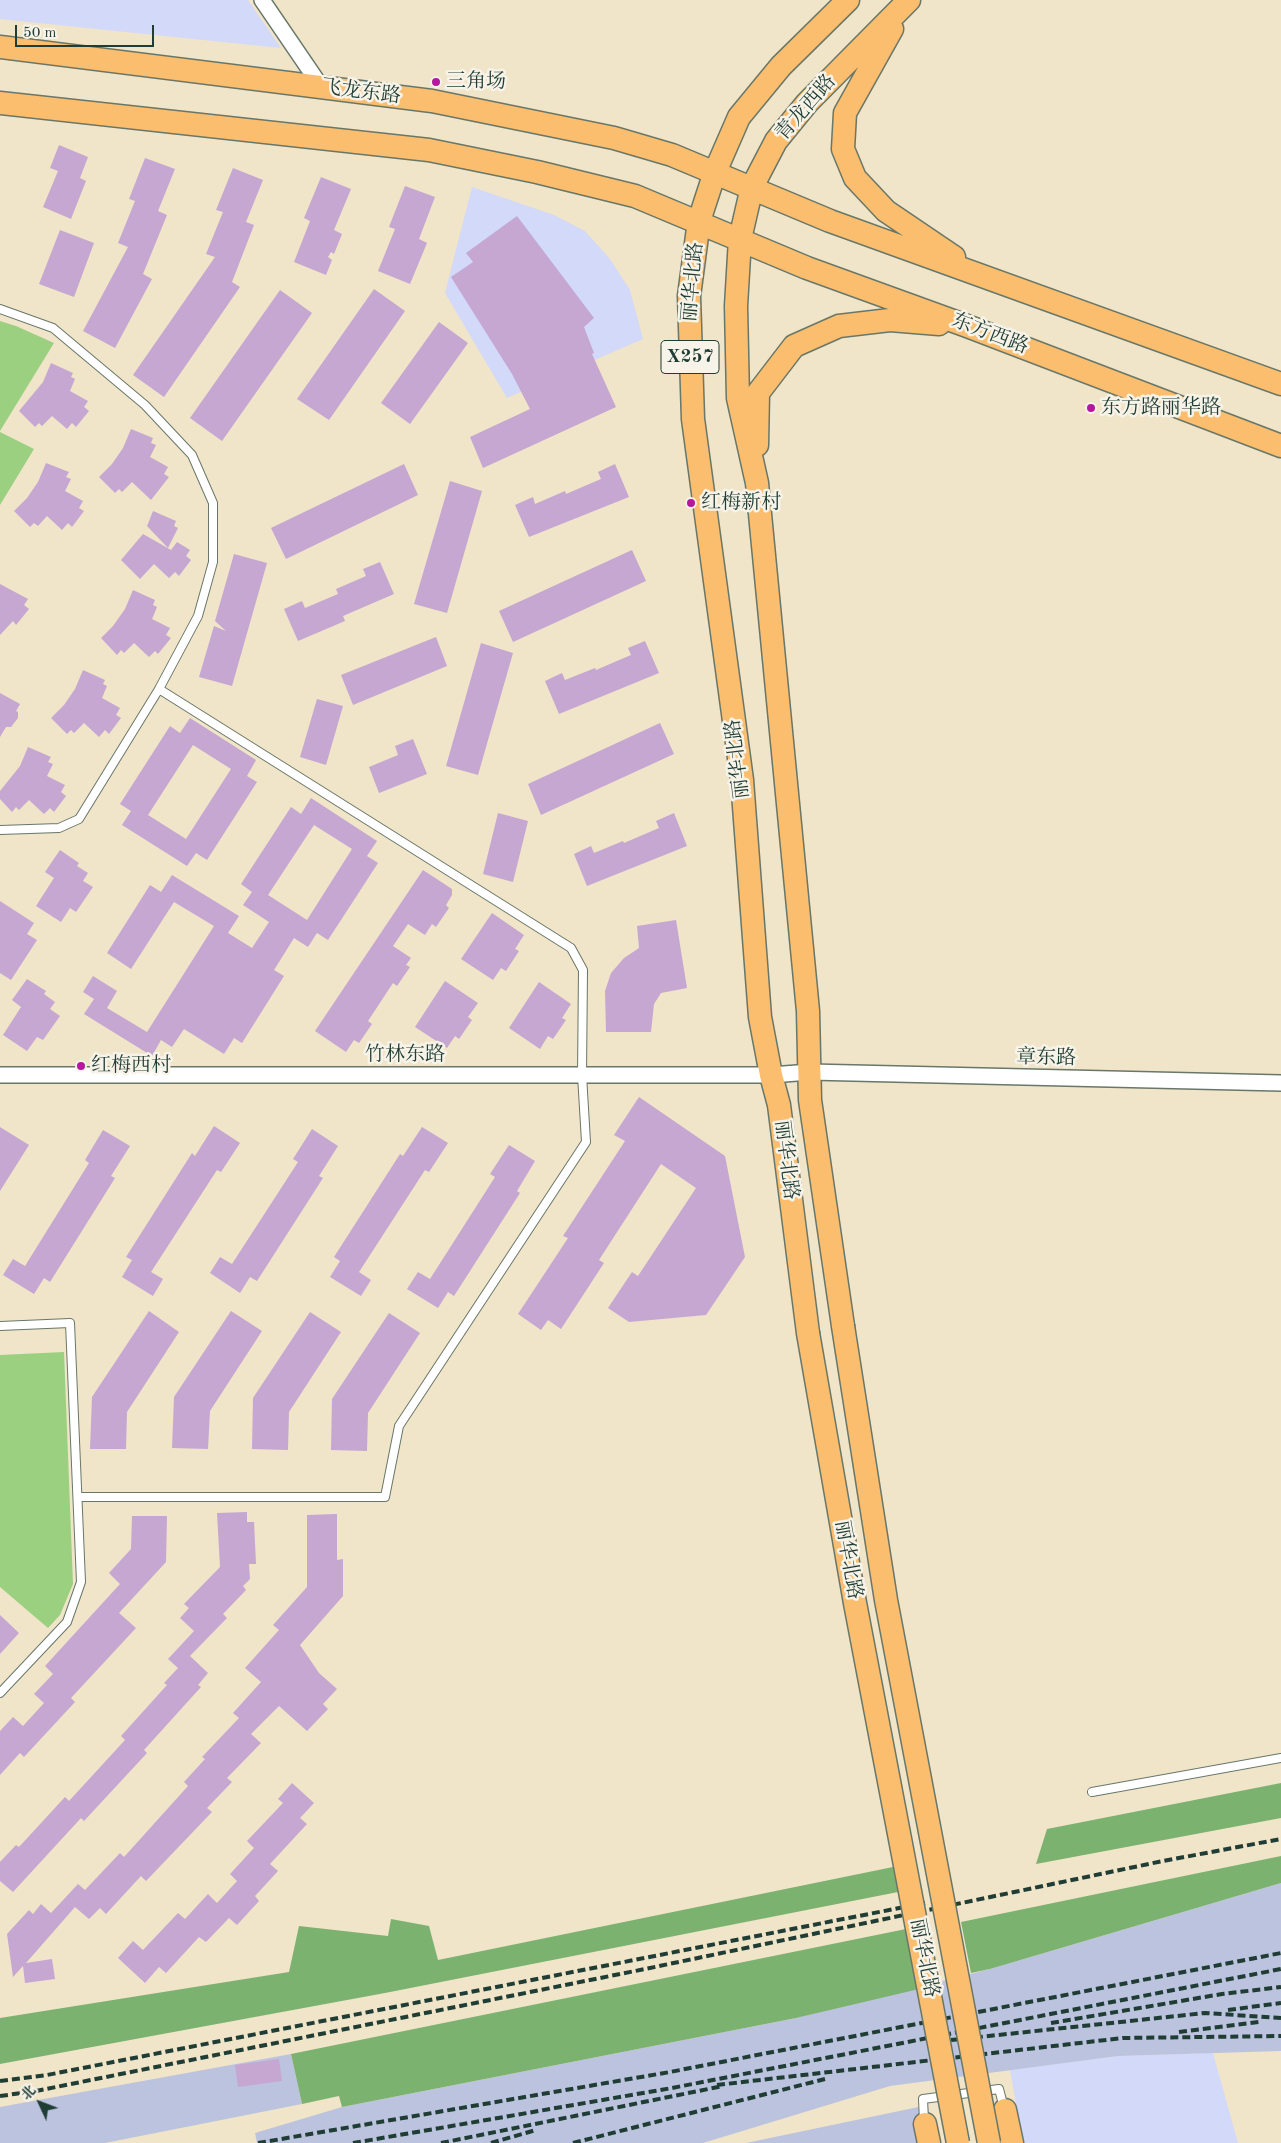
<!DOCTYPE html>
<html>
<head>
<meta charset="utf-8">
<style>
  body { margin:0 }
  #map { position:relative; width:1281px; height:2143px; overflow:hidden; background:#f0e4c9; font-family:"Old Standard TT","Noto Serif SC",serif }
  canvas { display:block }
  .north { position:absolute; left:15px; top:2078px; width:50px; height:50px; -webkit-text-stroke:4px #f7f3e8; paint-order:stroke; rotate:313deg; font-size:14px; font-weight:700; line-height:20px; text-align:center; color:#1f3d34 }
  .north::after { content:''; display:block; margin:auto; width:18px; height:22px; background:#1f3d34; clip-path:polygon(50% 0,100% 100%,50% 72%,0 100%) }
  .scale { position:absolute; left:15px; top:25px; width:139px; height:22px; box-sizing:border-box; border:2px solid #1f3d34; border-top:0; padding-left:6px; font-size:15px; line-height:18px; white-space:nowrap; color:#1f3d34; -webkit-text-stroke:4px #f7f3e8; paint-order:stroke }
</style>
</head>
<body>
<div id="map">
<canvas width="1281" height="2143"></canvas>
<div class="north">北</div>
<div class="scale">50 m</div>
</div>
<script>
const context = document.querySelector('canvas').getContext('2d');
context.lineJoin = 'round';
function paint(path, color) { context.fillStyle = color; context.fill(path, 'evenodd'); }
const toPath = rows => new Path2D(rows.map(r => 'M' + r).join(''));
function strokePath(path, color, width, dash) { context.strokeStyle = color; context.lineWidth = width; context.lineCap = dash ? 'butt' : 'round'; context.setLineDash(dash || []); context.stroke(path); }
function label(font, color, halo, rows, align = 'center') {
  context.font = font + ' "Old Standard TT","Noto Serif SC",serif'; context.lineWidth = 5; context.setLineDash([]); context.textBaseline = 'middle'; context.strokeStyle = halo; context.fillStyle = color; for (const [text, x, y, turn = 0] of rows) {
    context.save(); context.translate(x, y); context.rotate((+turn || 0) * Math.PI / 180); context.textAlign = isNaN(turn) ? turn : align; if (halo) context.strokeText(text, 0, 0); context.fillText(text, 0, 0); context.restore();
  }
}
const built = toPath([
  [0,0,248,0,281,48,0,19],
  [472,187,554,215,585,231,610,259,630,290,643,339,507,398,445,293],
  [1213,2053,1238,2143,1023,2143,1010,2070,1118,2056]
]);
const industrial = toPath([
  [1281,1883,1281,2051,1118,2056,890,2086,703,2143,257,2143,255,2133,342,2107,796,2018,990,1969],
  [291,2054,302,2104,105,2143,0,2143,0,2107],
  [928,2105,934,2143,746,2143]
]);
const green = toPath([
  [0,321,16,326,54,343,0,431],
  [0,432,34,449,0,505],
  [64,1352,73,1584,60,1615,48,1628,0,1587,0,1355]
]);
const forest = toPath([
  [1281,1783,1281,1818,1036,1864,1047,1829],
  [1281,1856,1281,1883,990,1969,971,1973,961,1922],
  [893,1867,898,1892,385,1993,0,2064,0,2018,289,1972,299,1926,388,1936,391,1919,429,1926,438,1960],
  [906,1929,919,1989,796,2018,342,2107,339,2096,302,2104,291,2054]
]);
const building = toPath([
  [59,145,88,157,80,178,86,181,71,219,43,207,58,171,50,168],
  [145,158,175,169,158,211,167,215,143,274,152,279,115,348,83,331,128,247,118,243,135,201,129,199],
  [233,168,263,180,246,222,254,225,232,282,240,287,164,397,133,375,215,257,206,254,223,212,216,210],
  [321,177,351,189,334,230,342,234,334,254,331,252,328,257,332,260,326,275,294,262,310,221,304,218],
  [405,186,435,197,419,239,427,243,410,284,378,271,395,229,389,227],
  [517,216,594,318,584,327,594,353,592,354,616,407,483,468,470,437,530,409,512,374,451,277,473,262,466,253],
  [60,230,94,243,74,297,39,284],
  [374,289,405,311,329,420,297,399],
  [280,290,312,313,222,441,190,418],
  [439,322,468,343,410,424,381,403],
  [51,363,73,373,71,377,75,379,70,391,88,401,84,407,89,411,76,427,72,423,67,429,52,416,42,426,39,423,35,427,19,411,43,382],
  [131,429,153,438,151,443,156,445,150,457,168,467,164,474,169,477,151,500,132,482,122,492,119,489,115,493,99,477,112,464,123,448],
  [46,463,69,472,66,477,71,479,65,491,83,501,79,508,84,511,72,527,68,523,62,530,47,516,38,526,34,523,30,527,14,511,27,498,38,482],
  [404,464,418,495,286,559,271,528],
  [615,464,629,497,529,537,515,505,533,497,535,504,565,491,566,494,601,479,598,472],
  [450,481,482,491,447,613,414,604],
  [153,511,176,521,174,526,178,528,168,548,147,526],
  [143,534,171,550,177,542,190,550,186,556,191,560,179,576,175,572,169,578,154,564,140,579,121,560],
  [632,550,646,581,513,642,499,611],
  [234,554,267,563,232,686,199,677,214,626,226,631,215,621],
  [380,562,394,594,343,616,345,621,298,641,284,609,302,601,305,608,338,594,336,589,366,576,363,569],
  [0,584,28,599,24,605,29,609,16,625,13,621,0,635],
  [133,590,155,600,153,605,157,607,152,619,170,628,166,635,171,638,158,654,155,651,149,657,134,643,124,653,121,650,117,655,101,638,113,626,125,609],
  [436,637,447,666,353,705,341,675],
  [645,641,659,673,559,714,545,681,562,673,565,680,595,668,596,670,631,655,628,648],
  [481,643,513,653,478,775,446,766],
  [83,670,105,680,103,684,107,686,102,698,120,708,116,715,121,718,109,734,105,730,99,737,84,723,74,733,71,730,67,734,51,718,64,705,75,689],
  [0,693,20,704,16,711,18,712,18,718,11,727,6,727,0,737],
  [317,699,343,706,326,765,300,757],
  [190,718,256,760,247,776,257,782,207,860,196,853,187,866,122,825,131,811,120,804,170,726,180,733],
  [193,745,231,769,186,839,148,815],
  [660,723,674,754,541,815,528,784],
  [413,739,427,774,379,793,369,767,398,755,395,746],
  [28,747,51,757,48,762,53,764,47,776,65,785,61,792,66,796,54,812,50,808,44,814,29,800,19,810,16,807,12,812,0,799,0,791,20,766],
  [311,798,377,841,367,856,378,863,328,940,317,933,308,947,294,938,274,970,284,976,242,1043,234,1038,224,1054,184,1029,172,1047,161,1040,152,1056,84,1014,94,999,83,992,93,976,117,991,107,1008,147,1032,214,926,174,902,131,969,107,953,150,885,161,892,172,875,239,916,228,933,252,948,269,922,243,905,252,892,241,884,291,807,301,814],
  [314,825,352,849,307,920,268,895],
  [498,813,528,821,513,882,483,874],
  [674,813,687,846,587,886,574,854,591,846,594,853,623,841,624,843,659,828,656,821],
  [60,850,79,863,77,866,88,873,83,881,93,887,76,912,70,908,61,922,36,906,54,878,45,872],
  [423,870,452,889,452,895,446,905,449,908,436,927,432,924,425,935,408,924,393,946,411,958,406,965,410,967,397,986,393,983,368,1021,372,1024,359,1043,354,1040,346,1052,315,1031],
  [0,901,34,923,27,934,37,940,11,980,0,973],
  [492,913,524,935,515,949,519,951,506,971,501,968,493,980,461,959],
  [676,920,687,988,661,993,654,1004,651,1032,606,1032,605,991,611,973,624,958,639,948,637,926],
  [27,979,46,991,44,994,55,1002,50,1009,60,1016,43,1040,37,1037,27,1051,3,1035,21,1007,12,1000],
  [445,981,478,1003,468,1017,472,1020,459,1039,455,1036,447,1048,415,1027],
  [539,982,571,1004,562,1018,566,1020,553,1039,548,1036,540,1049,509,1028],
  [639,1097,725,1156,745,1257,706,1315,629,1322,608,1308,632,1272,638,1276,696,1188,661,1164,599,1260,604,1263,561,1329,548,1320,541,1330,518,1314,568,1238,563,1236,625,1141,614,1135],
  [214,1126,240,1143,221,1172,217,1170,151,1272,163,1279,153,1296,122,1277,132,1260,126,1257,192,1153,195,1156],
  [0,1127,29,1145,0,1191],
  [422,1127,448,1143,429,1172,425,1170,359,1272,371,1280,361,1296,330,1277,340,1261,334,1257,400,1154,403,1156],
  [312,1129,338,1146,319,1176,323,1178,257,1281,250,1277,240,1293,210,1273,220,1257,232,1264,298,1162,293,1159],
  [103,1130,130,1146,111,1176,115,1178,50,1282,44,1278,34,1294,3,1275,13,1259,25,1266,89,1163,85,1160],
  [509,1145,535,1161,517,1191,520,1193,454,1296,448,1292,438,1308,407,1289,418,1272,430,1279,495,1177,490,1174],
  [149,1311,179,1332,127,1412,126,1449,90,1449,92,1397],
  [231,1311,262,1331,210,1411,208,1449,172,1448,174,1397],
  [310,1312,341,1332,289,1412,288,1450,252,1449,253,1398],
  [389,1313,420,1333,368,1413,367,1451,331,1450,332,1399],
  [247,1512,247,1522,254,1522,256,1564,249,1564,250,1579,243,1586,246,1590,223,1614,227,1618,190,1656,208,1673,198,1685,201,1687,144,1750,147,1753,84,1821,81,1818,13,1892,0,1881,0,1862,16,1845,19,1847,65,1797,69,1801,125,1740,121,1736,167,1685,164,1683,178,1668,168,1659,194,1631,180,1618,189,1608,184,1604,220,1567,217,1513],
  [337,1514,337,1560,343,1559,343,1596,300,1645,319,1673,337,1689,323,1704,328,1709,307,1731,279,1706,251,1734,261,1743,227,1778,232,1782,207,1808,212,1812,146,1881,141,1876,106,1914,100,1908,89,1919,75,1907,26,1963,52,1959,55,1979,25,1983,23,1966,13,1977,7,1934,29,1910,33,1914,41,1904,51,1913,78,1884,85,1890,120,1853,124,1857,188,1786,184,1782,205,1759,202,1757,239,1718,233,1713,261,1682,245,1668,279,1630,273,1625,307,1587,307,1515],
  [132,1516,167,1516,166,1562,119,1613,136,1628,71,1698,75,1702,24,1757,20,1753,0,1775,0,1731,13,1717,23,1726,44,1703,34,1694,53,1674,45,1666,120,1584,109,1573,131,1549],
  [0,1615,19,1633,0,1654],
  [292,1783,314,1803,300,1818,307,1824,270,1864,278,1871,255,1896,259,1901,237,1925,229,1918,206,1942,199,1937,166,1973,159,1967,145,1983,118,1958,133,1941,143,1950,178,1913,185,1919,208,1894,217,1903,237,1881,230,1874,254,1848,247,1841,283,1803,278,1799],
  [279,2059,282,2081,238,2087,235,2065]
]);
const lane = toPath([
  [0,309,53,328,145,405,192,455,213,503,213,562,198,616,159,689,79,819,59,828,0,830],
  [0,1326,70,1323,81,1582,67,1622,0,1693],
  [78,1497,385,1497,399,1426,586,1142,582,1075,583,970,571,948,159,689],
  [1092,1792,1281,1758],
  [924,2121,923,2099,999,2089,1004,2108]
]);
const street = toPath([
  [262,0,322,88],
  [0,1075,771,1075,810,1072,1281,1083]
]);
const primary = toPath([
  [892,29,845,113,843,149,855,178,886,211,954,257],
  [0,47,432,101,614,138,672,155,830,221,1281,384],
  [0,103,429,150,537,172,635,196,807,268,967,326,1281,446],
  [757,445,758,393,794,346,839,326,890,320,939,324],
  [843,1326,810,1100,808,1011,757,483,738,398,736,306,740,239,752,187,776,141,807,103,909,0],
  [808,1333,779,1105,771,1075,760,1017,742,780,693,419,689,296,699,221,715,172,739,117,781,66,848,0],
  [1005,2110,1012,2143],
  [925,2124,929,2143]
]);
const rail = toPath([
  [1228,2010,1281,2003],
  [1051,2023,1222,1994,1281,1987],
  [1179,2032,1259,2022],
  [951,2040,1205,2013,1281,2018],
  [0,2081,47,2075,925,1903],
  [717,2085,1123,2038,1281,2036],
  [0,2096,36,2091,645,1969,1163,1861,1281,1839],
  [258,2143,670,2072,1281,1953],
  [353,2143,672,2088,1281,1969],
  [441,2143,723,2086],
  [491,2143,536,2130],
  [573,2143,825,2079]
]);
const primaryBridge = toPath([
  [843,1326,886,1600,989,2143],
  [808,1333,855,1603,958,2143]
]);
const markers = [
  [436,82,5,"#b5179e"],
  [1091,408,5,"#b5179e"],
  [691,503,5,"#b5179e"],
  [81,1066,5,"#b5179e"]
];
const shields = [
  [690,357,58]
];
const shieldNames = [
  ["X257",690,357]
];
const poiNames = [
  ["三角场",446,82],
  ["东方路丽华路",1101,408],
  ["红梅新村",701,503],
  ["红梅西村",91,1066]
];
const streetNames = [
  ["飞龙东路",361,92,7],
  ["青龙西路",806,108,-49],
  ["丽华北路",693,282,-85],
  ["东方西路",990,334,21],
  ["丽华北路",738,759,-97],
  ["竹林东路",405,1055],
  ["章东路",1046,1058,1],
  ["丽华北路",786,1160,83],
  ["丽华北路",848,1560,80],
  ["丽华北路",924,1958,79]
];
paint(built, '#d2d9f9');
paint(industrial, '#bcc3de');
paint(green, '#9bd081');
paint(forest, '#7cb26f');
paint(building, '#c5a7d2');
strokePath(lane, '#687768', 10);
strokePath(street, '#687768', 18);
strokePath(primary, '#687768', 25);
strokePath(lane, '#fff', 8);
strokePath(street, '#fff', 15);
strokePath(primary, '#fbbd6e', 22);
strokePath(rail, '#1f3d34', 4, [8, 4]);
strokePath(primaryBridge, '#687768', 25, []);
strokePath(primaryBridge, '#fbbd6e', 22);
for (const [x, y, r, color] of markers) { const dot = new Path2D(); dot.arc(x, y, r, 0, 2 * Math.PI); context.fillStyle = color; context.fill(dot); strokePath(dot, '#f7f3e8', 2); }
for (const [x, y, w] of shields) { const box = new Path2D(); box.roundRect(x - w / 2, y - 16.5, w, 33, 4); context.fillStyle = '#f7f3e8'; context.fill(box); strokePath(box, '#1f3d34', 1); }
label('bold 19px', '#1f3d34', null, shieldNames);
label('20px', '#1f3d34', '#f7f3e8', poiNames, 'left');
label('20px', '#1f3d34', '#f7f3e8', streetNames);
</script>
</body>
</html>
